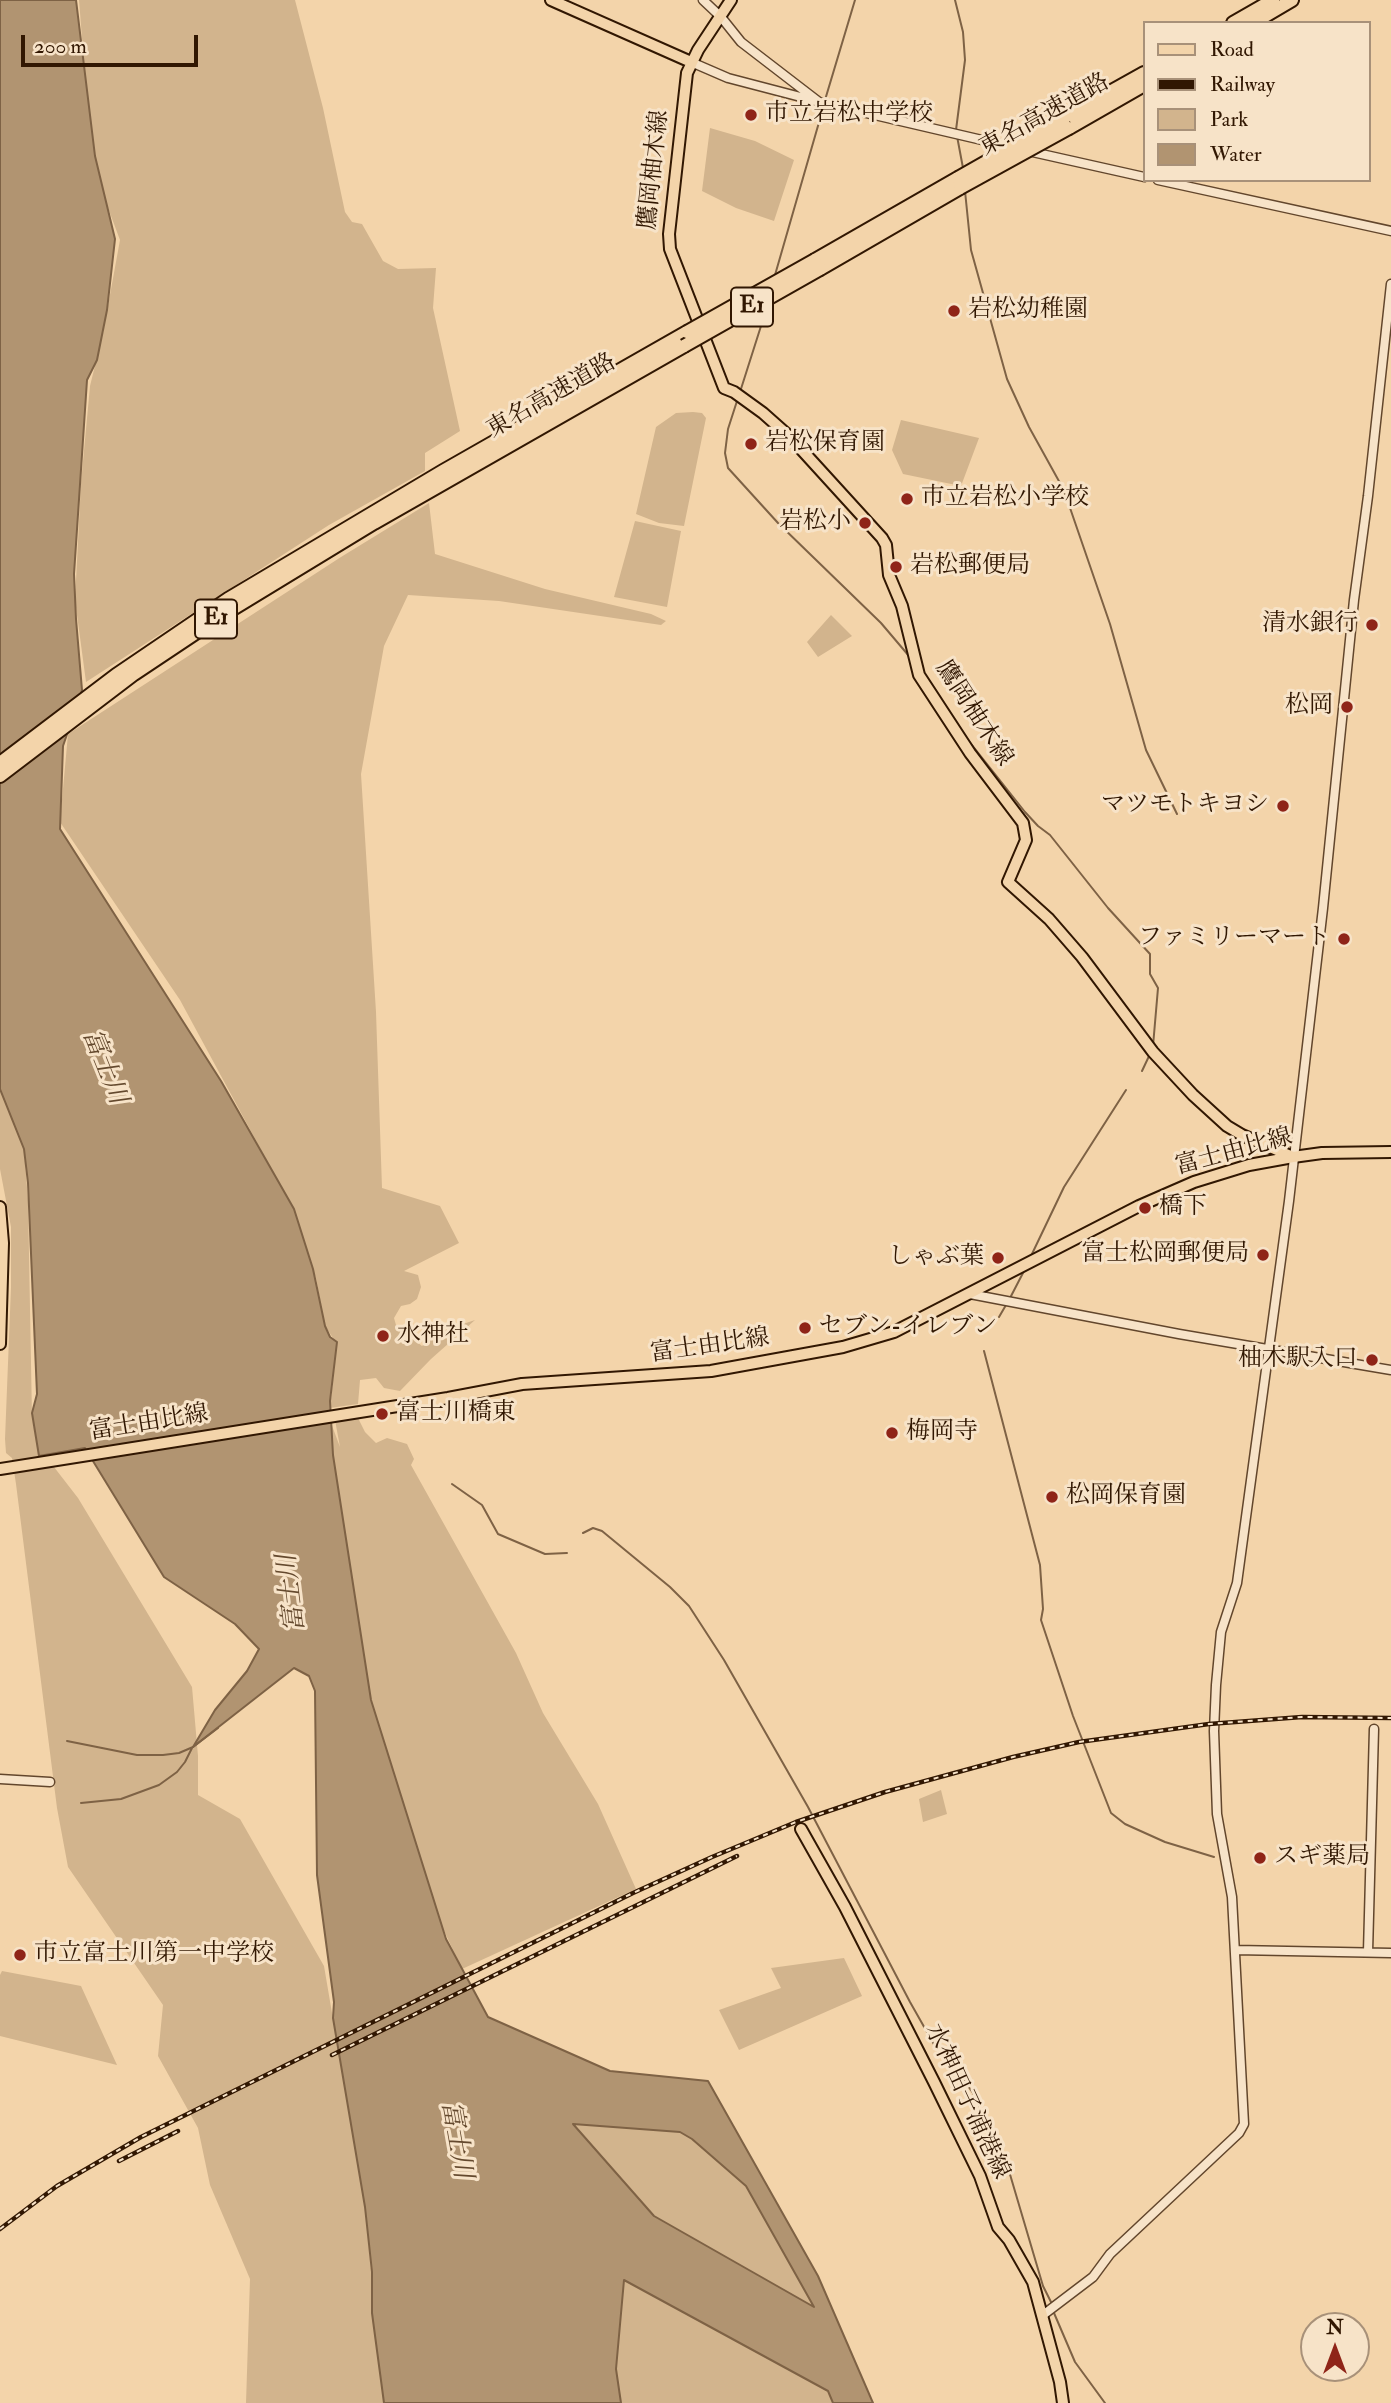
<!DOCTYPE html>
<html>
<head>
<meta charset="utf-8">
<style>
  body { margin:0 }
  #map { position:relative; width:1391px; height:2403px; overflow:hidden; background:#f3d4aa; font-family:"IM FELL Double Pica",serif }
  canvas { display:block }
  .legend { position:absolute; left:1143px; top:21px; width:228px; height:161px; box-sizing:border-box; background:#f7e3c8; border:2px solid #a89179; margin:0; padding:9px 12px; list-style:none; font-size:21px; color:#311702 }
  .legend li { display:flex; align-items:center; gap:14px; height:35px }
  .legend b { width:35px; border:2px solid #a89179 }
  .north { position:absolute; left:1300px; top:2312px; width:70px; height:70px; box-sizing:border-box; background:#f7e3c8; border:2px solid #a89179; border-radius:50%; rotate:0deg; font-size:19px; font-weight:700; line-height:28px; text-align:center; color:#311702 }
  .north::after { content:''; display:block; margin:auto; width:24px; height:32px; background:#8f2418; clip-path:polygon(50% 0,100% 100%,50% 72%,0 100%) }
  .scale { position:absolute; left:21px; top:35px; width:177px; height:32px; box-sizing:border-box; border:4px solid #311702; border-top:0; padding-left:9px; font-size:21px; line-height:24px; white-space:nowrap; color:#311702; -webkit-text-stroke:5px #f7e3c8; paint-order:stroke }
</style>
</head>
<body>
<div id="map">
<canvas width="1391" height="2403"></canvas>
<ul class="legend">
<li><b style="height:9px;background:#f3d4aa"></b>Road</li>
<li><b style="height:9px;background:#311702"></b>Railway</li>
<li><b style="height:19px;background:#d2b48d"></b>Park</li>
<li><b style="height:19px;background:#b19471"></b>Water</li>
</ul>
<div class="north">N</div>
<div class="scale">200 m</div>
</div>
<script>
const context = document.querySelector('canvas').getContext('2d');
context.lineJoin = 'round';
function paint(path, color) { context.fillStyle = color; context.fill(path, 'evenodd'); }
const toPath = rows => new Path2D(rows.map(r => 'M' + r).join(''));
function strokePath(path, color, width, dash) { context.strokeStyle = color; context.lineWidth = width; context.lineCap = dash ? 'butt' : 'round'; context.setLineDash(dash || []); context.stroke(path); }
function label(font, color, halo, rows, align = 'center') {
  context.font = font + ' "IM FELL Double Pica","Noto Serif JP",serif'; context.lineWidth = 6; context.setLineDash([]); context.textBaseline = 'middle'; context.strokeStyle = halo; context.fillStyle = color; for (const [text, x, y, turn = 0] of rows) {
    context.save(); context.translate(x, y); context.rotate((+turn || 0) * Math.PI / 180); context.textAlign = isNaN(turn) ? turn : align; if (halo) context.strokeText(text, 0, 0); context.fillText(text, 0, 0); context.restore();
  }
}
const green = toPath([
  [79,0,295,0,323,108,345,212,352,222,362,224,383,261,398,269,436,268,433,308,460,431,425,453,425,471,329,525,86,682,75,600,81,483,90,386,103,333,120,240,92,165],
  [710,128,755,141,794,160,774,221,736,208,702,191],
  [693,412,702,413,706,418,684,526,659,523,636,514,656,427,676,413],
  [901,420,979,438,961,486,903,474,892,450],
  [429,503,435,554,545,589,651,614,666,621,661,625,499,601,408,595,384,646,361,774,376,1012,382,1188,440,1206,459,1243,404,1271,418,1275,421,1287,417,1299,410,1304,401,1306,394,1318,396,1325,422,1346,439,1332,475,1320,431,1359,400,1391,384,1388,376,1378,360,1380,358,1404,330,1408,337,1344,325,1326,316,1278,287,1198,180,1000,60,822,68,734,341,557],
  [635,521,681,531,667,607,614,597],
  [831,615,852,636,818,657,807,642],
  [0,1088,24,1149,28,1200,32,1417,39,1456,54,1467,78,1498,192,1687,198,1756,198,1795,240,1819,324,1966,365,2207,384,2403,246,2403,250,2279,210,2185,198,2128,158,2056,163,2005,68,1867,57,1808,16,1484,12,1458,6,1453,5,1439,11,1287,11,1227,0,1169],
  [357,1416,365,1432,376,1443,387,1438,407,1444,414,1459,411,1465,516,1653,543,1713,598,1804,636,1889,462,1969,422,1884,386,1764,336,1557,331,1423,340,1447,335,1420],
  [941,1790,947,1814,923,1822,919,1799],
  [844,1958,862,1996,739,2050,719,2010,781,1988,771,1968],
  [2,1971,81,1986,117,2065,0,2036,0,1975],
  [572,2123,680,2132,692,2139,746,2186,815,2308,654,2216],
  [624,2279,828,2391,833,2403,621,2403,616,2369]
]);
const water = toPath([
  [0,0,76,0,95,156,115,239,107,310,97,360,87,380,74,574,76,619,82,690,63,746,60,829,221,1081,294,1209,313,1269,325,1326,330,1337,337,1342,330,1401,333,1455,371,1700,446,1939,488,2017,610,2071,708,2081,818,2276,873,2403,833,2403,828,2391,624,2280,616,2369,621,2403,384,2403,372,2313,372,2272,365,2207,333,2018,334,2002,317,1875,315,1691,309,1676,294,1668,193,1747,215,1710,247,1671,259,1649,235,1624,164,1577,85,1448,39,1456,32,1413,37,1394,28,1183,24,1149,0,1089,0,0],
  [573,2124,680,2132,692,2139,746,2186,814,2307,654,2216,573,2124]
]);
const stream = toPath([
  [955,0,963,32,965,60,956,130],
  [825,100,855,0],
  [957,136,963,168],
  [965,191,971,250,1007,379,1029,427,1060,483,1069,505,1110,624,1146,750,1177,814],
  [775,275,824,105],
  [740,392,768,304],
  [737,401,728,429,725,453,728,468,778,523,881,623,909,656],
  [964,735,1025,812,1038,826,1050,835,1108,908,1150,954,1150,974,1158,988,1153,1046],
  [1142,1071,1150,1054],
  [1031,1256,1064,1187,1126,1090],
  [1009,1300,1024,1271],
  [999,1317,1006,1305],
  [984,1351,1040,1565,1043,1609,1041,1620,1073,1716,1111,1813,1125,1824,1165,1842,1214,1857],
  [452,1484,482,1505,498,1534,545,1554,567,1553],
  [583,1533,593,1528,602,1531,670,1587,689,1606,724,1660,808,1807,910,2002,940,2055,961,2076,973,2093,1009,2171,1043,2286,1052,2304],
  [67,1741,137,1755,163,1755,179,1753,193,1747,218,1728],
  [81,1803,121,1799,159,1785,177,1772,185,1762,192,1748],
  [1054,2313,1075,2362,1105,2403]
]);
const minor = toPath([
  [703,0,721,17,741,42,819,102,1012,147],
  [691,62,728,78,816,101],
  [1028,151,1144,177],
  [1158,180,1391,231],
  [970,1294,1179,1334,1391,1370],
  [0,1779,50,1782],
  [1236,1950,1391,1953],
  [1368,1952,1374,1729],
  [1043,2315,1093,2277,1110,2254,1239,2133,1244,2124,1232,1897,1217,1814,1214,1731,1216,1685,1221,1632,1237,1583,1289,1201,1323,908,1354,600,1368,496,1391,284]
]);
const major = toPath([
  [551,0,691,62],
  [731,0,698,50,687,73,669,234,670,249,724,388,734,392,763,413,790,437,882,538,886,545,889,575,902,606,919,675,970,753,1023,823,1026,840,1008,882,1049,919,1082,957,1153,1052,1193,1095,1227,1126,1242,1135,1293,1157],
  [0,1207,3,1243,0,1344],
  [0,1469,448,1398,522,1384,711,1371,843,1347,894,1332,1139,1206,1194,1182,1249,1165,1293,1157,1322,1153,1391,1152],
  [801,1829,845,1907,934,2082,980,2176,998,2227,1009,2240,1033,2282,1060,2382,1063,2403]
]);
const highway = toPath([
  [1233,23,1273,0],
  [1253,23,1292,0],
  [1067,116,1144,73],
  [1069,128,1144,85],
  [815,260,958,178],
  [820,269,960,188],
  [0,763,116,675,228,599,443,471,687,332],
  [0,776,134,674,218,618,374,523,684,346]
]);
const rail = toPath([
  [332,2055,737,1856],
  [119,2161,178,2131],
  [0,2229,57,2186,141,2137,633,1893,712,1857,796,1822,885,1792,1013,1757,1079,1742,1209,1724,1302,1717,1391,1718]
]);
const highwayBridge = toPath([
  [958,178,1067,116],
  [960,188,1069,128],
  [687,332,815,260],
  [684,346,820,269]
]);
const markers = [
  [751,115,7,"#8f2418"],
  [954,311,7,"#8f2418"],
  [751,444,7,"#8f2418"],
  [907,499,7,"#8f2418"],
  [865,523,7,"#8f2418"],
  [896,567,7,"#8f2418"],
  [1372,625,7,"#8f2418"],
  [1347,707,7,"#8f2418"],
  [1283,806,7,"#8f2418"],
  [1344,939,7,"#8f2418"],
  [1145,1208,7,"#8f2418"],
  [1263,1255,7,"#8f2418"],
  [998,1258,7,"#8f2418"],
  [805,1328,7,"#8f2418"],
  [383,1336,7,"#8f2418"],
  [1372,1360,7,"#8f2418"],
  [382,1414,7,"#8f2418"],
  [892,1433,7,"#8f2418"],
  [1052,1497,7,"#8f2418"],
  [1260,1858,7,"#8f2418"],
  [20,1955,7,"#8f2418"]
];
const shields = [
  [752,307,42],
  [216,619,42]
];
const shieldNames = [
  ["E1",752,307],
  ["E1",216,619]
];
const poiNames = [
  ["市立岩松中学校",765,115],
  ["岩松幼稚園",968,311],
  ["岩松保育園",765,444],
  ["市立岩松小学校",921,499],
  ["岩松小",851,523,"right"],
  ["岩松郵便局",910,567],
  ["清水銀行",1358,625,"right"],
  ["松岡",1333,707,"right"],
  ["マツモトキヨシ",1269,806,"right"],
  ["ファミリーマート",1330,939,"right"],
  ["橋下",1159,1208],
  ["富士松岡郵便局",1249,1255,"right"],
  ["しゃぶ葉",984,1258,"right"],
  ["セブン-イレブン",819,1328],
  ["水神社",397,1336],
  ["柚木駅入口",1358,1360,"right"],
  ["富士川橋東",396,1414],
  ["梅岡寺",906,1433],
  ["松岡保育園",1066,1497],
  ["スギ薬局",1274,1858],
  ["市立富士川第一中学校",34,1955]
];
const streetNames = [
  ["東名高速道路",1045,116,-29],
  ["鷹岡柚木線",655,170,-84],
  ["東名高速道路",552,397,-30],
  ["鷹岡柚木線",973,714,57],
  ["富士由比線",1234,1153,-15],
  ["富士由比線",710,1347,-8],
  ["富士由比線",149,1424,-9],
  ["水神田子浦港線",966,2102,65]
];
const waterNames = [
  ["富士川",103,1067,68],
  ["富士川",293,1593,-97],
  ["富士川",455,2140,80]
];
paint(green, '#d2b48d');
paint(water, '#b19471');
strokePath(water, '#7e6245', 2);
strokePath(stream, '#7e6245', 2);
strokePath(minor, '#62462c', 11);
strokePath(major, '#311702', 14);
strokePath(highway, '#311702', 16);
strokePath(minor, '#f7e3c8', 8);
strokePath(major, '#f3d4aa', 10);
strokePath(highway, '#f3d4aa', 12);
strokePath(rail, '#311702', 4.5);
strokePath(rail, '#f7e3c8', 2, [5]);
strokePath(highwayBridge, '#311702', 16, []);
strokePath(highwayBridge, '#f3d4aa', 12);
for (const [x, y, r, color] of markers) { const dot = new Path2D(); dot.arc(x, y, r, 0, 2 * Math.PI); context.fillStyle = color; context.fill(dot); strokePath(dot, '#f7e3c8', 2.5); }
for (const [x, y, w] of shields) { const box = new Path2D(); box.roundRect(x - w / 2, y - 19.5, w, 39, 5); context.fillStyle = '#f7e3c8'; context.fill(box); strokePath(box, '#311702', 2); }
label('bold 23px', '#311702', null, shieldNames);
label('24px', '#311702', '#f7e3c8', poiNames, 'left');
label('24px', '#311702', '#f7e3c8', streetNames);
label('italic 26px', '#64492e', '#f7e3c8', waterNames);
</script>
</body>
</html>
